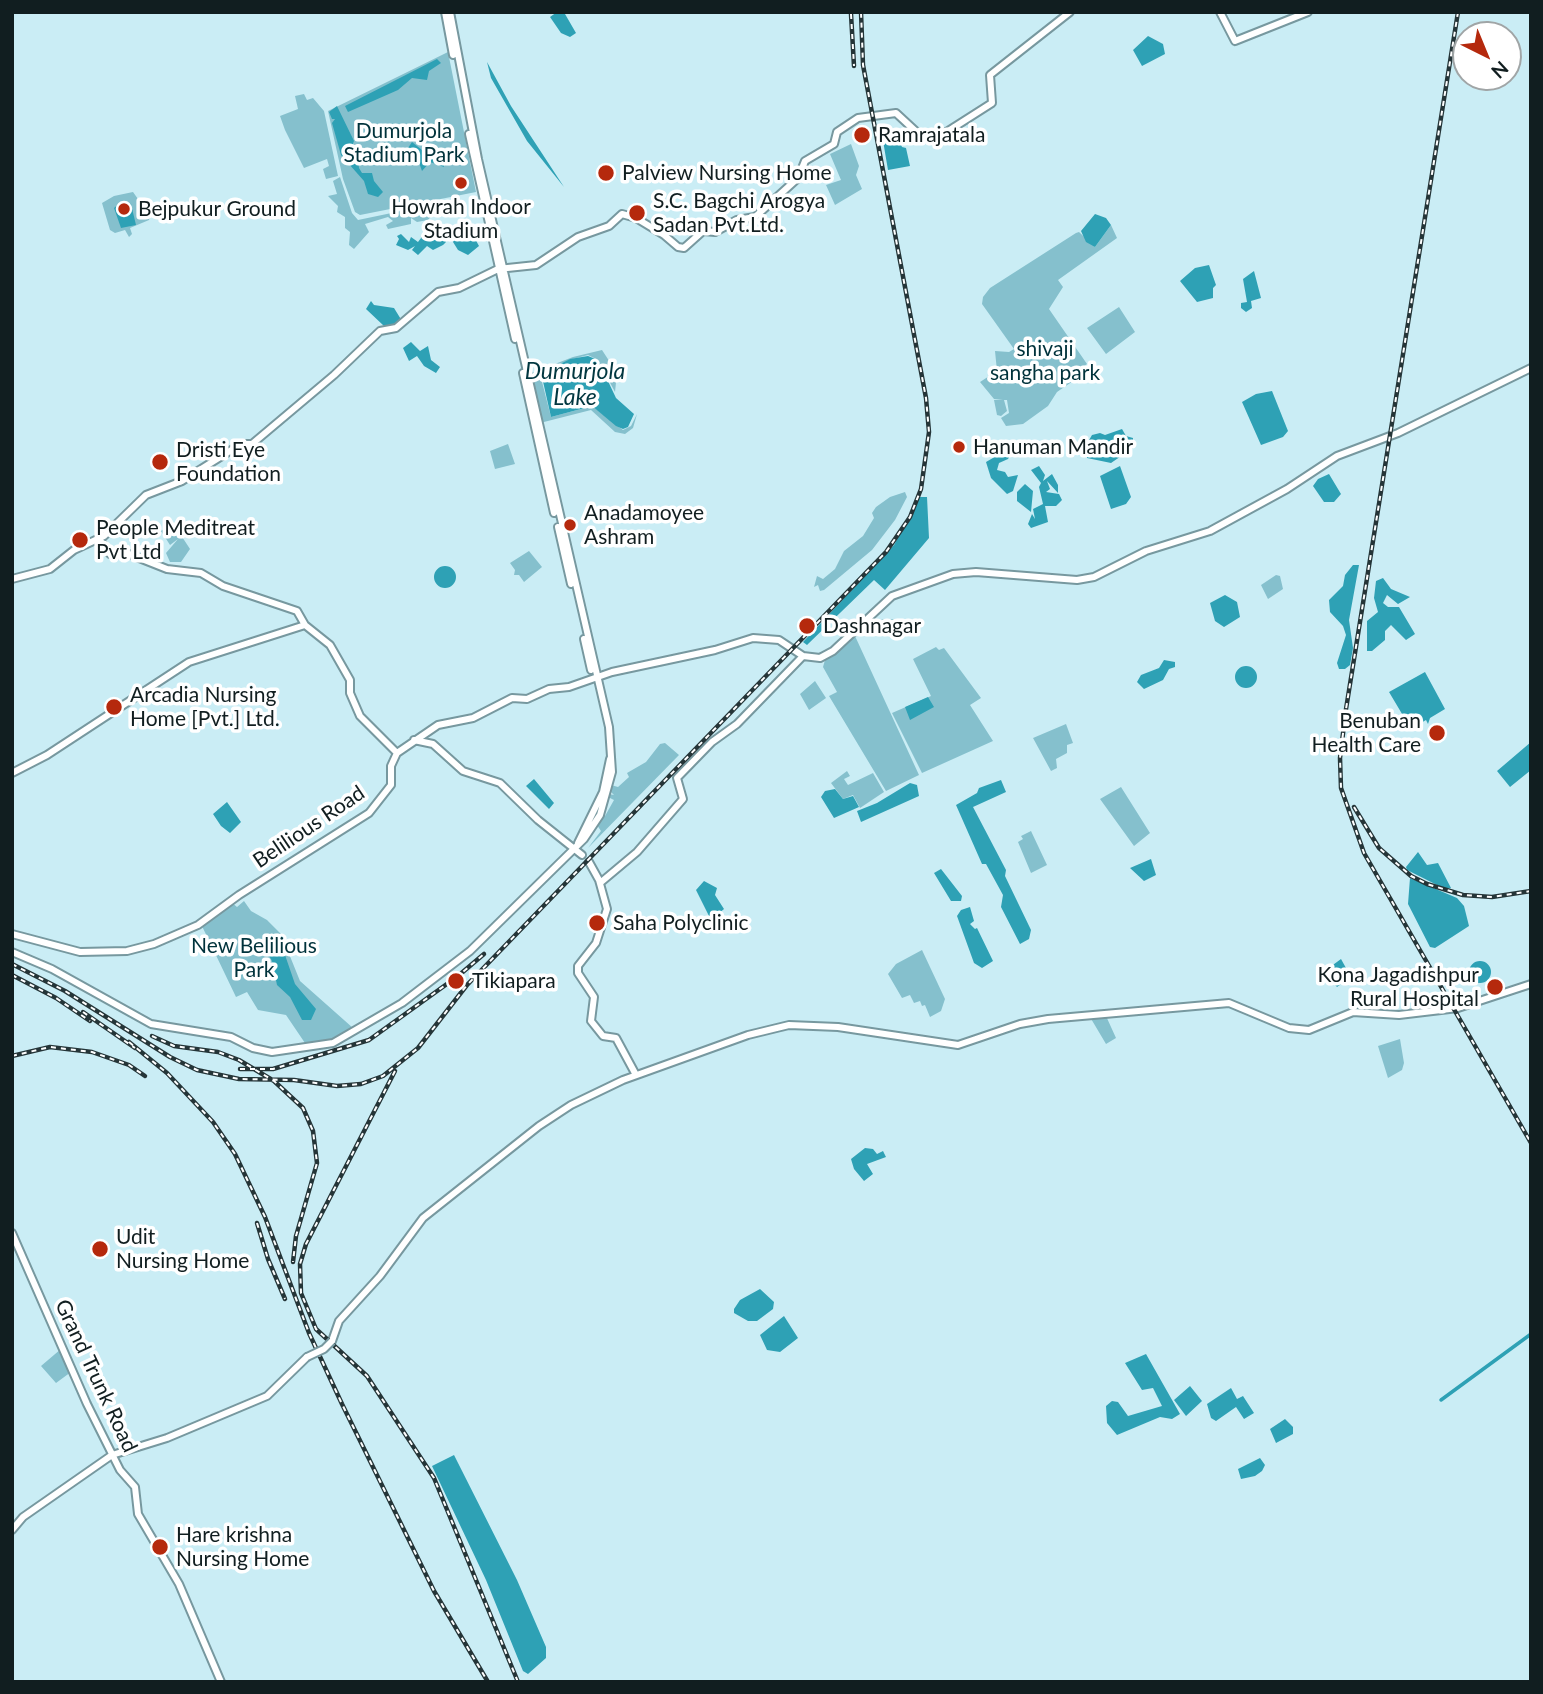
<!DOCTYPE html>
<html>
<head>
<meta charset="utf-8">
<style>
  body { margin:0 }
  #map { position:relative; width:1543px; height:1694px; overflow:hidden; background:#caedf5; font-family:Lato,sans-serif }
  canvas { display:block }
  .frame { position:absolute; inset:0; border:14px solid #111e20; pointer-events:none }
  .north { position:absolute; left:1452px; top:21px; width:70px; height:70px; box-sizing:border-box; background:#fff; border:2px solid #a0a5a6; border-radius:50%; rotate:137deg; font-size:19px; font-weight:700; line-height:28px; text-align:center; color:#111e20 }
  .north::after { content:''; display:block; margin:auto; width:24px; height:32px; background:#b5290d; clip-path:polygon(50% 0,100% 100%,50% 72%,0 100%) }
</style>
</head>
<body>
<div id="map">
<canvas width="1543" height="1694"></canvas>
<div class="frame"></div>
<div class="north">N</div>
</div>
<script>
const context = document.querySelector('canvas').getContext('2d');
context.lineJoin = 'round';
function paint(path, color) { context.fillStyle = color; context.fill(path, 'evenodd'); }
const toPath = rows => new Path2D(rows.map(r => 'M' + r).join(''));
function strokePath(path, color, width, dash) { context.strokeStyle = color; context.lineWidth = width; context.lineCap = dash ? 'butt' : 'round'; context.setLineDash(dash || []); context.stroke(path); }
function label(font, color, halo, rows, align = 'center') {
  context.font = font + ' Lato,sans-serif'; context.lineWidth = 7; context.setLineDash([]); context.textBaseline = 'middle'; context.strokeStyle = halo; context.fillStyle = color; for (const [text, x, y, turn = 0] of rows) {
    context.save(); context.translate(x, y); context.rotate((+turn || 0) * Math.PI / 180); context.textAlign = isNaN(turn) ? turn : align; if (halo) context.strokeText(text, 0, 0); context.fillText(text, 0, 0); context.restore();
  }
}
const green = toPath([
  [448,52,476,192,360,215,355,212,343,179,328,111],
  [304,94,307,100,313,98,324,111,338,176,326,179,323,169,329,166,327,159,304,168,285,130,280,116,298,109,295,96],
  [851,144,859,166,856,175,862,189,835,205,826,185,841,180,830,154],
  [340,177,352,213,358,220,430,205,434,213,428,220,417,222,411,218,411,224,388,229,386,225,393,221,388,217,365,224,369,232,354,249,349,245,350,232,345,228,345,217,337,212,338,206,328,196,337,194,333,181],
  [133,192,150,216,149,220,130,228,132,234,129,237,125,230,115,233,110,230,102,203,114,196],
  [1111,225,1117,238,1058,280,1063,287,1049,309,1087,364,1079,370,1079,377,1057,392,1048,406,1023,424,1006,426,1001,418,1009,413,1007,400,1004,400,1007,411,1001,416,997,415,994,400,1003,399,994,399,980,382,997,371,995,351,1009,352,1014,349,982,304,983,297,990,288,1076,233,1079,232,1095,247],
  [1119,307,1135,332,1106,354,1087,328],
  [602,350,617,373,615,392,598,360,588,355,569,360,545,371,541,378,551,417,592,406,623,430,631,426,637,414,633,428,625,434,615,432,591,410,540,423,529,374,573,357],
  [508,444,515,464,495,469,490,451],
  [905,492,907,497,895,520,872,550,824,590,820,591,818,585,814,587,817,576,823,579,835,569,844,551,863,536,874,518,872,513,876,507,890,497],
  [173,523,190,549,181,562,170,562,166,553,178,539,170,545,161,531],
  [529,551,542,567,524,582,519,575,514,575,515,570,510,563],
  [1276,575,1280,576,1283,589,1268,599,1261,585],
  [882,619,899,619,908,622,905,631,883,634,880,624],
  [855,636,919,775,886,791,829,696,837,692,823,667,825,660],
  [936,647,939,650,944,648,981,698,970,705,993,741,922,773,892,713,931,696,913,659],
  [815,681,826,698,809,710,800,694],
  [1066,724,1073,743,1067,745,1067,753,1056,759,1057,768,1051,771,1033,738],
  [665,743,679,755,588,848,601,831,597,825,602,816,605,816,614,800,608,797,609,794,614,795,610,791,611,785,618,787,629,777,627,773,646,762,660,744],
  [847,771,850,776,844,779,848,785,873,773,884,792,860,808,853,795,843,799,831,783],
  [1121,787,1150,833,1134,846,1100,799],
  [1031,831,1047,865,1031,873,1018,842,1023,839,1021,836],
  [230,901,237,907,244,901,251,911,267,920,281,934,300,981,353,1028,321,1045,307,1046,286,1015,258,1010,247,992,236,997,201,924],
  [922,950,945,999,941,1011,930,1017,925,1005,922,1006,920,1001,914,1003,910,995,902,998,888,974,896,964],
  [1106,1016,1116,1038,1106,1044,1090,1017],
  [1400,1039,1404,1063,1402,1070,1388,1078,1378,1046],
  [61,1349,71,1372,56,1383,41,1366]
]);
const water = toPath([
  [557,12,565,14,576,33,570,37,561,33,550,17],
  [1148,36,1163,44,1165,54,1142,66,1133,50],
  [437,59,441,63,429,71,427,80,412,78,398,90,348,112,345,106],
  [487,62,511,106,564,187,527,141,491,78],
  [337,106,354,141,349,154,364,153,358,161,359,168,362,173,372,173,374,181,383,192,378,197,368,194,364,181,341,155,332,123,335,119,332,119,329,112],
  [881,129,897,135,902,147,906,148,910,166,888,170],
  [412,142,422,150,433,145,438,147,435,154,437,160,444,159,444,167,430,162,422,171,416,154,408,148],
  [122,201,131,204,136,225,121,228,114,208],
  [1095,214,1106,218,1111,225,1095,247,1086,242,1081,231],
  [433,222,446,242,443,245,433,250,427,246,418,255,412,250,415,246,408,250,396,245,399,239,397,236,401,234,409,242,411,237,418,242],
  [462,229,473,235,479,246,468,255,458,250,453,242],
  [1209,265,1216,285,1213,288,1213,298,1197,302,1180,281,1195,268],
  [1254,271,1261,298,1251,301,1252,308,1246,312,1241,308,1241,303,1247,302,1243,279],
  [371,301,374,305,394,308,402,321,395,327,384,326,366,309],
  [411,342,420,351,428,346,431,360,440,367,436,373,424,366,417,356,409,361,403,348],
  [588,356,598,360,616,398,634,414,628,427,623,429,616,426,592,406,551,417,542,377,546,371,570,359],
  [1272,391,1288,431,1283,437,1261,445,1242,402,1256,394],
  [1122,429,1126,436,1133,438,1133,448,1111,463,1087,458,1088,442,1092,435,1100,433,1105,435],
  [1005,451,1011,454,1008,459,999,463,997,470,1005,472,1008,477,1018,475,1013,491,1007,494,991,478,986,462],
  [1039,466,1045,475,1043,481,1052,474,1058,485,1058,493,1047,481,1050,489,1046,492,1059,494,1062,500,1056,506,1045,506,1048,522,1031,528,1028,524,1032,514,1035,519,1033,509,1043,504,1039,487,1041,483,1031,470],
  [1120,466,1131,497,1126,504,1111,509,1100,476],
  [1329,474,1341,494,1334,502,1324,502,1313,486,1318,479],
  [1025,484,1033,491,1031,512,1017,501,1017,492],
  [919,497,927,497,929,538,885,590,874,580,807,645,803,642,894,545],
  [1353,565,1359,565,1349,620,1353,648,1350,665,1345,669,1339,669,1337,663,1346,635,1343,626,1330,612,1329,600,1343,586,1345,575],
  '434 577a11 11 0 1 1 22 0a11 11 0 1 1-22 0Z',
  [1383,578,1391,589,1410,597,1398,604,1387,595,1383,603,1388,607,1399,607,1415,634,1406,640,1391,625,1385,631,1385,640,1372,651,1367,651,1367,621,1378,612,1374,598,1376,581],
  [1225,595,1237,602,1240,617,1224,627,1215,621,1210,603],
  [1164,660,1175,662,1175,667,1169,669,1163,680,1144,689,1137,682,1141,675,1159,668],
  '1235 677a11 11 0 1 1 22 0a11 11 0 1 1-22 0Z',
  [1425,672,1445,709,1430,718,1428,724,1426,720,1411,729,1389,692],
  [928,697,934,707,910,720,905,707],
  [1531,742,1531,770,1510,787,1497,771],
  [534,779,554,803,549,809,526,786],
  [1001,780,1006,792,973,807,1006,870,1005,876,1031,930,1029,939,1020,944,1001,907,1003,895,986,864,982,864,956,805,977,793,979,788],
  [910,783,917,785,919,796,861,822,857,811,877,803],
  [835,789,843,799,853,796,859,807,834,818,821,797,825,791],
  [227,802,241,822,230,833,221,826,213,814],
  [1418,852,1427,865,1438,863,1451,888,1445,889,1407,870,1406,867],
  [1151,859,1156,875,1144,881,1130,868],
  [941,869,962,896,961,901,951,901,934,873],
  [1410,878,1457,898,1464,906,1469,926,1435,948,1430,947,1408,904],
  [704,881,717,888,715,895,724,909,711,920,696,890],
  [970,907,974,921,970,924,975,929,977,928,993,961,982,968,974,963,957,916,961,910],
  [269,934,277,939,285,955,295,984,316,1009,311,1020,302,1020,290,997,277,985,272,961,261,941],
  [1341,959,1351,977,1337,987,1327,976,1326,970],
  '1469 972a11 11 0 1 1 22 0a11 11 0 1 1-22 0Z',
  [865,1148,873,1149,877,1154,883,1151,886,1157,867,1164,873,1174,864,1181,854,1169,851,1159],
  [760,1289,774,1302,773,1309,757,1321,748,1321,734,1313,734,1309,740,1300],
  [784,1316,798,1338,780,1352,767,1350,760,1335],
  [1146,1354,1180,1414,1172,1419,1160,1417,1117,1435,1107,1423,1106,1406,1112,1401,1118,1402,1128,1416,1162,1406,1153,1388,1142,1390,1125,1363],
  [1190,1386,1202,1401,1186,1416,1174,1400],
  [1231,1388,1237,1399,1243,1396,1254,1413,1244,1419,1236,1407,1216,1421,1211,1418,1207,1404],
  [1285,1419,1293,1427,1293,1434,1276,1443,1270,1429],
  [454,1455,517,1580,546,1647,546,1658,528,1674,523,1671,486,1580,432,1466],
  [1260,1458,1265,1465,1262,1471,1255,1476,1241,1479,1238,1469]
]);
const canal = toPath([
  [1441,1400,1531,1334]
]);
const major = toPath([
  [445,12,453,55],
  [1220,12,1235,41,1308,12],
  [469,134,515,339],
  [523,373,554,513],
  [558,527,571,584],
  [99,539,110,554,119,550,167,569,201,573,223,586,297,611,305,625,330,645,350,680,350,693,360,716,397,753],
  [12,579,50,569,74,550,104,536,146,495,182,481,241,444,252,444,334,375,380,331,396,328,438,292,459,288,498,269,536,265,578,237,609,226,622,214,636,218,664,235,678,247,684,248,703,231,715,232,737,220,755,217,798,178,805,161,834,144,837,132,858,118,896,113,923,138,934,140,992,103,990,75,1070,12],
  [584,639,591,670],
  [414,740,433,744,463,771,500,783,538,820,582,855],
  [12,773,47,755,189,662,305,625],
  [578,843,603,792,610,759],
  [589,862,599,880,607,909,596,943,578,966,578,973,594,997,591,1021,603,1036,616,1038,636,1075],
  [600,883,637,852,683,799,677,778,712,742,737,724,803,656],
  [12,934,80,952,127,951,154,944,198,925,239,895,369,813,391,785,391,766,397,753,438,725,473,718,512,698,527,699,549,689,569,687,612,672,715,650,753,638,779,640,803,656,820,658,833,651,892,596,953,574,976,572,1077,580,1094,577,1146,551,1210,531,1287,489,1337,456,1398,433,1531,368],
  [12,952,52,969,151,1024,231,1037,253,1048,272,1052,333,1043,402,1003,470,951,584,839,600,815,612,772,609,727,478,159,450,12],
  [12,1233,87,1404,120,1470,135,1487,138,1514,179,1584,221,1682],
  [332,1341,339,1321,380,1276,423,1218,539,1126,571,1105,623,1080,748,1035,789,1025,838,1027,958,1045,1020,1024,1048,1019,1229,1003,1289,1028,1309,1030,1353,1012,1399,1015,1458,1008,1531,984],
  [12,1530,23,1517,112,1455,167,1438,267,1396,307,1357]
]);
const rail = toPath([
  [1458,12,1346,709,1340,758,1341,788,1364,853,1531,1143],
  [851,14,854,66],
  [1354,807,1379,848,1411,876,1427,884,1463,895,1492,897,1531,891],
  [12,964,65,991,170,1057,197,1070,239,1079,294,1080,337,1086,361,1084,383,1076,418,1048,467,985,886,552,910,517,921,489,929,432,926,398,863,65,861,12],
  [12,975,56,998,90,1021],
  [83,1012,135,1048],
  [152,1036,174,1046,218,1052,239,1060,274,1081,303,1108,313,1131,317,1163,296,1236,293,1262],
  [129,1042,167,1073,213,1122,235,1154,265,1217,309,1333,342,1404,434,1591,488,1682],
  [12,1056,50,1047,92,1052,129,1065,145,1076],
  [240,1069,273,1069,369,1040,458,976,484,954],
  [395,1071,306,1244,300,1264,301,1293,316,1329,367,1376,434,1478,518,1682],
  [257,1223,268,1259,285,1299]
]);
const majorBridge = toPath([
  [307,1357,324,1349,332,1341]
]);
const markers = [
  [862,135,9,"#b5290d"],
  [606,173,9,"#b5290d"],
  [461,183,7,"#b5290d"],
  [124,209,7,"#b5290d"],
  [637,213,9,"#b5290d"],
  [959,447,7,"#b5290d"],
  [160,462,9,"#b5290d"],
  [570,525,7,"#b5290d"],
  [80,540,9,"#b5290d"],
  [807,626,9,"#b5290d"],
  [114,707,9,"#b5290d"],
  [1437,733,9,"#b5290d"],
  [597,923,9,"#b5290d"],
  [456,981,9,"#b5290d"],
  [1495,987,9,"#b5290d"],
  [100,1249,9,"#b5290d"],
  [160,1547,9,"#b5290d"]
];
const parkNames = [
  ["Dumurjola",404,131],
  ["Stadium Park",404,155],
  ["shivaji",1045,349],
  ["sangha park",1045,373],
  ["New Belilious",254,946],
  ["Park",254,970]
];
const poiNames = [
  ["Ramrajatala",878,135],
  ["Palview Nursing Home",622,173],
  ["S.C. Bagchi Arogya",653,201],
  ["Sadan Pvt.Ltd.",653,225],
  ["Howrah Indoor",461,207,"center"],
  ["Stadium",461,231,"center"],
  ["Bejpukur Ground",138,209],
  ["Hanuman Mandir",973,447],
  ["Dristi Eye",176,450],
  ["Foundation",176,474],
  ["Anadamoyee",584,513],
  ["Ashram",584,537],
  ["People Meditreat",96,528],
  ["Pvt Ltd",96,552],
  ["Dashnagar",823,626],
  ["Arcadia Nursing",130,695],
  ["Home [Pvt.] Ltd.",130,719],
  ["Benuban",1421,721,"right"],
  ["Health Care",1421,745,"right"],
  ["Saha Polyclinic",613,923],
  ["Kona Jagadishpur",1479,975,"right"],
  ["Rural Hospital",1479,999,"right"],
  ["Tikiapara",472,981],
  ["Udit",116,1237],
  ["Nursing Home",116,1261],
  ["Hare krishna",176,1535],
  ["Nursing Home",176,1559]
];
const streetNames = [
  ["Belilious Road",309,827,-34],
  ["Grand Trunk Road",96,1376,65]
];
const waterNames = [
  ["Dumurjola",575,372],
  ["Lake",575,398]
];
paint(green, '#85c0cd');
paint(water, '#2ea1b5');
strokePath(canal, '#2ea1b5', 3.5);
strokePath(major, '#77989f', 10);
strokePath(major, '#fff', 6);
strokePath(rail, '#253538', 4.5);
strokePath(rail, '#fff', 2, [5]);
strokePath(majorBridge, '#77989f', 10, []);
strokePath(majorBridge, '#fff', 6);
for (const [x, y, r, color] of markers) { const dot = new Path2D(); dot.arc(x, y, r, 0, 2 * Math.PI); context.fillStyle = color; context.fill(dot); strokePath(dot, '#fff', 2.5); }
label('21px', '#00323b', '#fff', parkNames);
label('21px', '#111e20', '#fff', poiNames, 'left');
label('21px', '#111e20', '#fff', streetNames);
label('italic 23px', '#023740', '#fff', waterNames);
</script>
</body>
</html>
